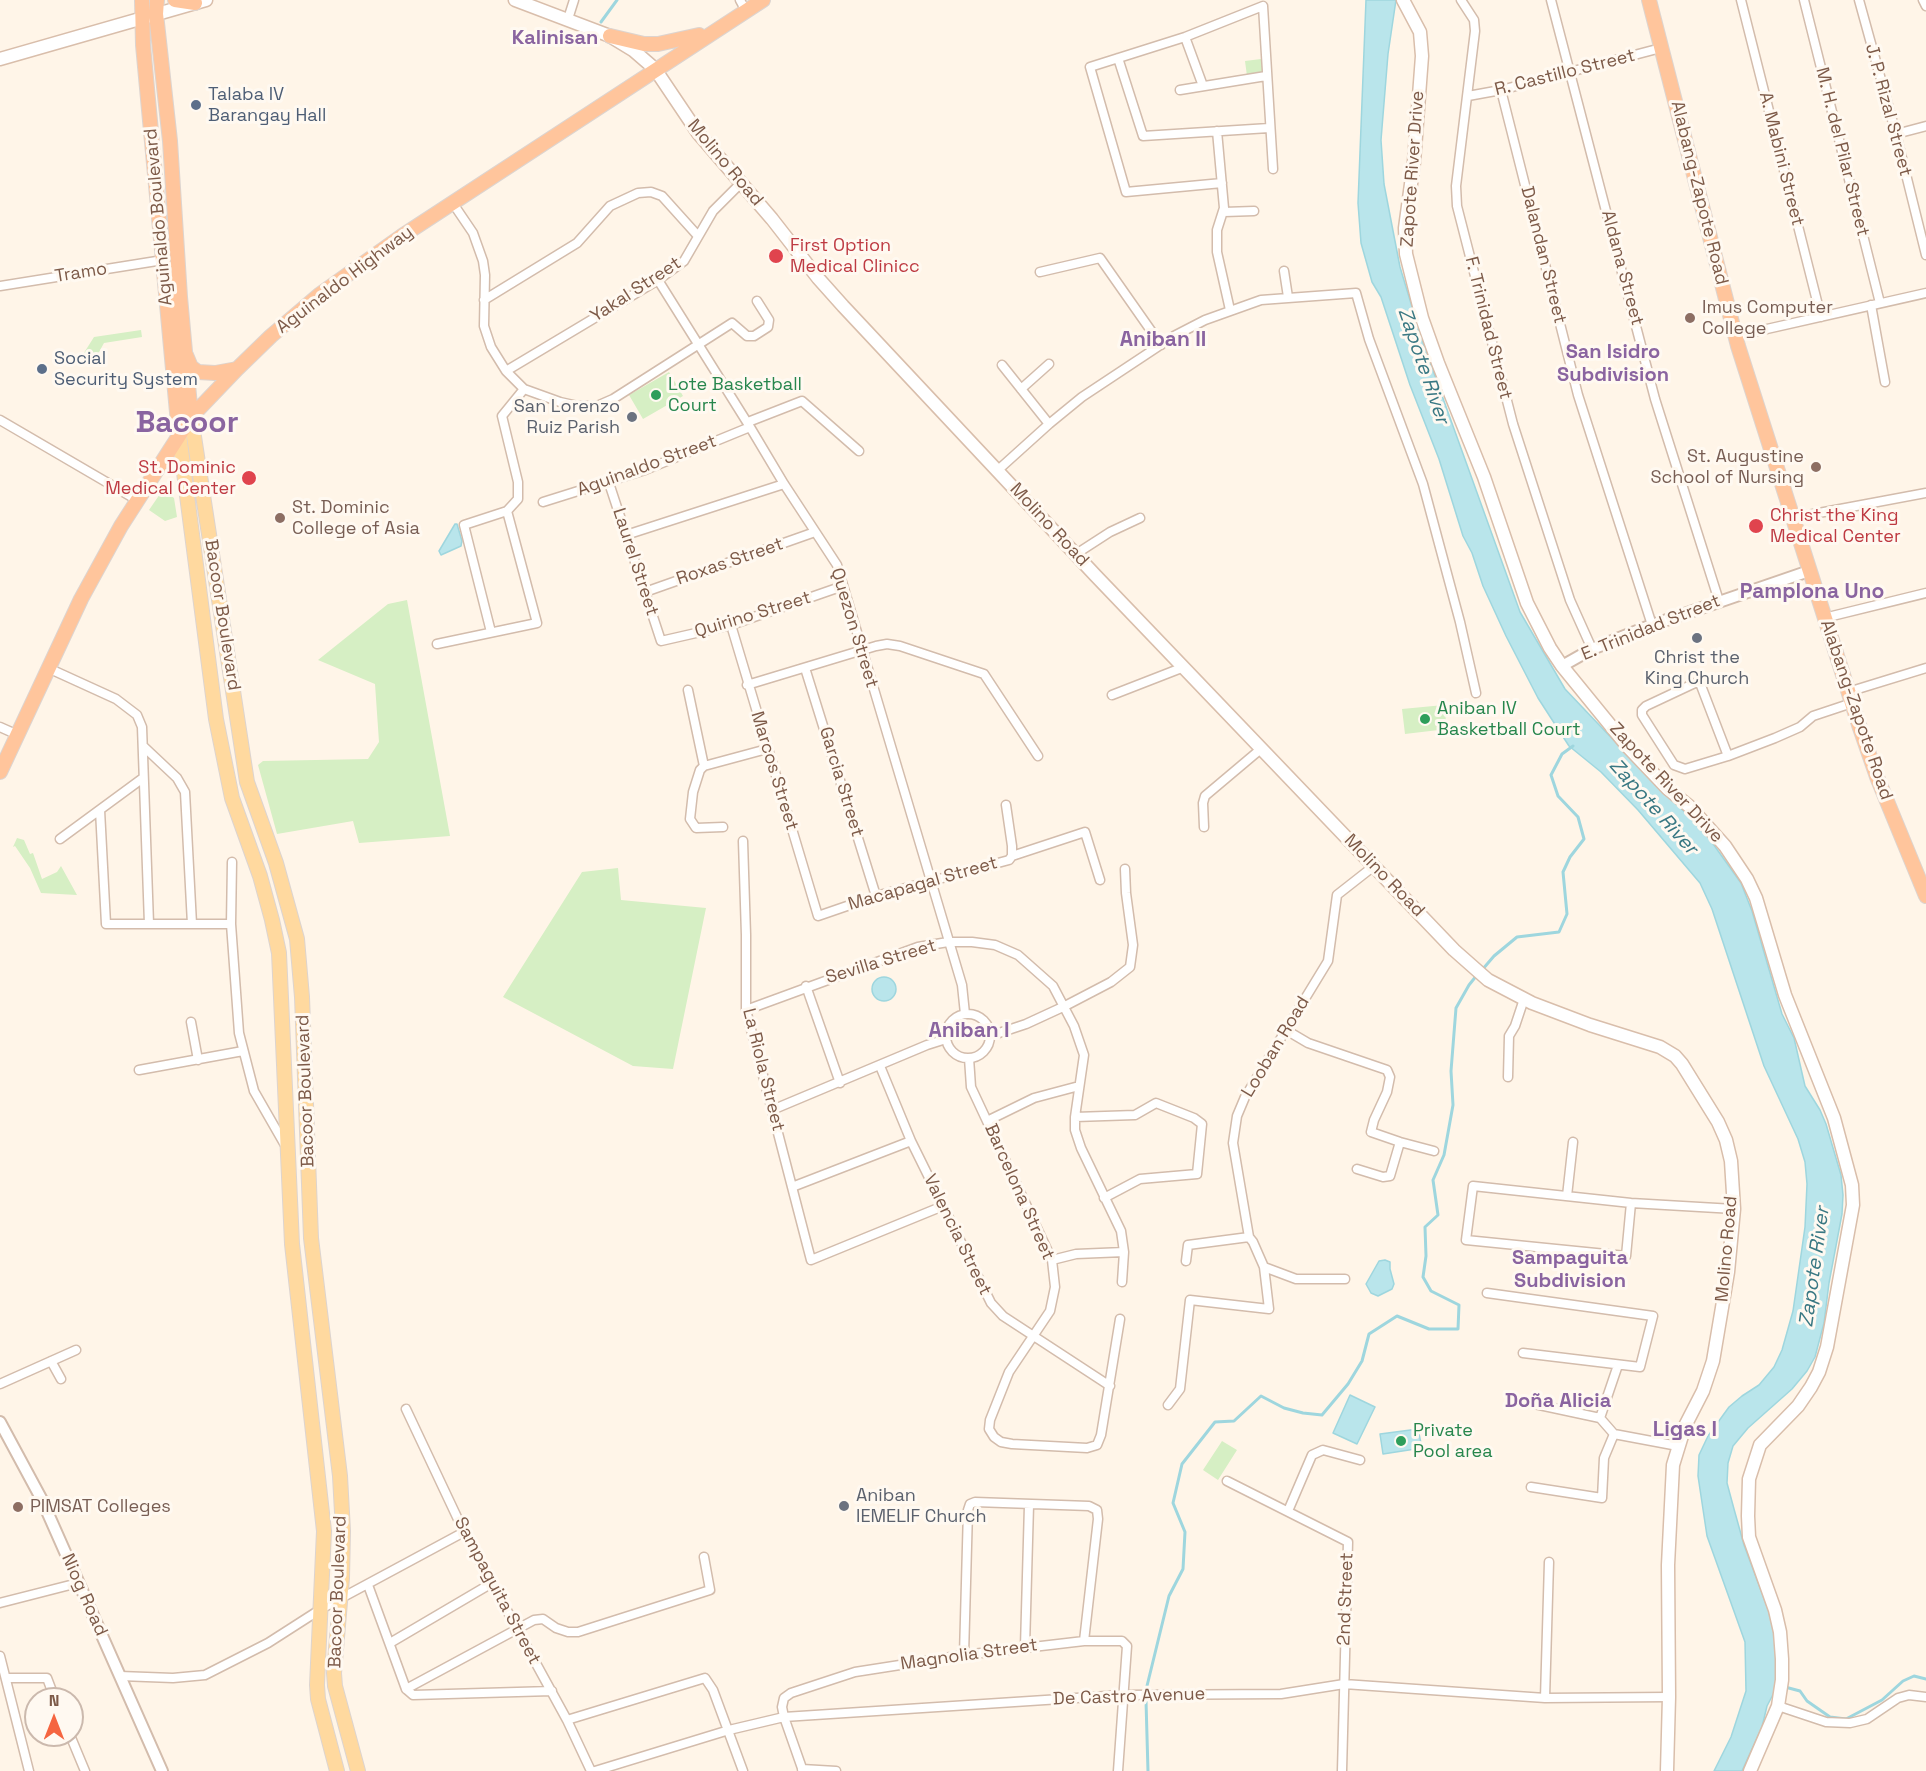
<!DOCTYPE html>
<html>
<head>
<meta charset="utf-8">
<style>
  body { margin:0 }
  #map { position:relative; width:1926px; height:1771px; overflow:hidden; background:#fff5e8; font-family:"Space Grotesk",sans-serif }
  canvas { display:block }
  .north { position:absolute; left:24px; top:1687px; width:60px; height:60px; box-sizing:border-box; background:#fff9f1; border:2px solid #cbb9ad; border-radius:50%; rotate:0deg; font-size:16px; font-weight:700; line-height:24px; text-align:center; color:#7d5a48 }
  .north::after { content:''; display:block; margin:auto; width:21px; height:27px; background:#f56540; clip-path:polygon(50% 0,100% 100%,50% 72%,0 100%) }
</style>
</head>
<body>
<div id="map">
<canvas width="1926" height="1771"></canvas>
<div class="north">N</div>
</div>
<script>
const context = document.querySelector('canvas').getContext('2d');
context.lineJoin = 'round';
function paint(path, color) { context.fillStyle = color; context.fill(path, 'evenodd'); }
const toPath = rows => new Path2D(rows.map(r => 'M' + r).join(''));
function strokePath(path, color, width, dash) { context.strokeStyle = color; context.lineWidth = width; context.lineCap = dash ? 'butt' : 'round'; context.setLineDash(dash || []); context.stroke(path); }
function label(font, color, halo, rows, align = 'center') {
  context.font = font + ' "Space Grotesk",sans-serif'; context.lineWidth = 6; context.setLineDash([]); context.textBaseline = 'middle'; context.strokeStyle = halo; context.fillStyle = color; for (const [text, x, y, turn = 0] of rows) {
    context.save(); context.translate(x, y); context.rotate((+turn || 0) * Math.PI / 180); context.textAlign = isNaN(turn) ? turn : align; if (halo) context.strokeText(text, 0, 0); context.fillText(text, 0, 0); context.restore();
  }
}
const green = toPath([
  [1261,59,1263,74,1247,76,1245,61],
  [141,330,142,337,104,343,93,363,82,356,94,337],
  [669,372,683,396,643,419,629,395],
  [166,492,174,498,177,517,165,521,149,510,160,494],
  [407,600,450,836,359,843,353,821,277,834,258,765,263,761,368,759,379,742,375,684,318,660,388,604],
  [1444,705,1447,729,1405,734,1402,709],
  [17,838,24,840,30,854,33,853,42,879,57,872,61,866,77,895,41,893,30,868,15,846,13,847],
  [618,868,621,900,706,908,673,1069,633,1066,503,997,582,872],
  [1222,1441,1237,1450,1218,1480,1203,1470]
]);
const water = toPath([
  [1366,0,1396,0,1388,54,1381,140,1384,184,1400,267,1422,340,1520,612,1565,689,1661,790,1701,827,1741,883,1752,911,1782,1014,1794,1038,1805,1086,1820,1110,1826,1124,1841,1175,1843,1195,1842,1214,1829,1283,1824,1323,1815,1357,1807,1371,1792,1389,1748,1428,1733,1446,1728,1463,1727,1483,1734,1509,1744,1545,1769,1612,1777,1644,1778,1685,1767,1706,1762,1727,1742,1771,1714,1771,1731,1737,1746,1691,1745,1642,1707,1536,1698,1476,1699,1455,1708,1436,1729,1407,1742,1396,1759,1385,1774,1367,1782,1350,1793,1311,1805,1227,1807,1184,1805,1162,1798,1139,1764,1066,1712,909,1700,883,1638,810,1601,772,1569,746,1538,698,1506,636,1483,586,1472,553,1463,536,1439,459,1410,385,1381,297,1372,282,1361,243,1358,203,1366,0],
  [455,524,457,524,462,541,461,546,441,555,439,551,455,524],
  '872 989a12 12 0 1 1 24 0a12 12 0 1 1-24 0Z',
  [1385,1260,1390,1262,1390,1269,1394,1284,1392,1289,1378,1296,1371,1293,1366,1284,1379,1261,1385,1260],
  [1350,1395,1375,1407,1357,1444,1333,1433,1350,1395],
  [1418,1429,1422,1448,1383,1454,1380,1434,1418,1429]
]);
const stream = toPath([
  [601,22,617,0],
  [1482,970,1494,956,1517,937,1559,932,1567,914,1563,872,1570,857,1584,839,1578,817,1558,796,1551,775,1562,754,1573,746],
  [1785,1687,1800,1691,1807,1701,1830,1717,1846,1719,1882,1700,1903,1681,1914,1676,1926,1679],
  [1146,1690,1169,1596,1183,1569,1185,1532,1173,1503,1182,1464,1215,1422,1234,1421,1261,1396,1284,1408,1303,1413,1322,1415,1348,1384,1362,1361,1369,1334,1397,1316,1429,1329,1458,1329,1459,1305,1431,1291,1423,1277,1426,1256,1425,1227,1438,1215,1433,1180,1444,1155,1453,1105,1451,1071,1456,1008,1469,985,1477,975],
  [1146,1701,1148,1771]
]);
const minor = toPath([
  [740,0,746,11],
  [1461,0,1474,20,1475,31,1456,186,1457,206,1513,424,1570,600,1592,649],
  [1551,0,1655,399,1719,601],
  [1741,0,1821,317],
  [1804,0,1880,303],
  [1859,0,1896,134,1926,255],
  [1923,0,1926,6],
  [568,19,574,0],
  [1185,37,1203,86],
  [1118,58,1143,136,1269,128],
  [1180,90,1266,76],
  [1501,90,1578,395,1652,625],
  [1468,96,1501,90,1661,48],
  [1217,131,1224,208,1217,230,1217,252,1230,310],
  [1896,134,1926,126],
  [1222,183,1126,192,1090,67,1185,37,1263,6,1273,169],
  [452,202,473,233,483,261,485,275,484,326,491,347,506,371,524,389,560,402,578,406,597,406,613,399,732,323,747,336,754,336,768,327,769,320,757,301],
  [1224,212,1254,211],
  [1284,271,1288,297],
  [1040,272,1100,258,1161,345],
  [658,280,750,427,784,484,837,565,962,985,965,1014],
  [0,286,163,260],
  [484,300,577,243,610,206,638,193,651,192,662,196,698,236],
  [1871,305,1885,382],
  [1736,336,1926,293],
  [1002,365,1049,424],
  [506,371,658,280,684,261,713,211,741,183],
  [1021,389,1049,364],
  [0,420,137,500],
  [748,422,802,401,859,451],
  [998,470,1049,424,1082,397,1174,336,1205,320,1261,300,1356,293,1369,339,1423,484,1460,622,1476,693],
  [609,483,661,641,731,625,843,586],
  [543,502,645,470,750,427],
  [1792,518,1926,493],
  [626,535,784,484],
  [1076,554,1110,532,1140,518],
  [645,592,815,532],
  [1824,618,1926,593],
  [731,625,818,916,876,896,1009,860,1012,856,1012,846,1006,805],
  [491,632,464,525,507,511,518,499,518,482,502,416,524,389],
  [437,644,537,623,507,511],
  [48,668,116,699,137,715,142,727,149,924],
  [805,668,876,896],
  [747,685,876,646,887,644,900,646,984,674,1038,756],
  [688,690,704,766,700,770,693,792,690,819,696,828,723,827],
  [1848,692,1926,668],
  [1112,695,1184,667],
  [0,727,18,735],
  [143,746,177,778,185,792,192,924],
  [1728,756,1700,683,1695,683,1646,706,1642,710,1642,715,1674,765,1685,769,1728,756,1775,738,1800,727,1813,716,1852,703],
  [704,766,767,749],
  [100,810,106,924,231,924],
  [1204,827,1203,803,1205,796,1262,748],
  [60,839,143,778],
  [743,841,746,935,746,1010,811,1260,943,1206],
  [1012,856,1085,832,1100,880],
  [232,862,231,924,239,1033,254,1091,285,1145],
  [806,986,840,1083],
  [746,1010,918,947,948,942,972,942,995,945,1018,955,1053,986,1074,1026,1084,1055,1075,1117,1075,1130,1081,1148,1121,1231,1124,1252,1122,1282],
  '946 1036a22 22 0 1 1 44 0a22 22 0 1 1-44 0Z',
  [191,1022,198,1060],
  [1286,1030,1308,1043,1387,1070,1390,1077,1387,1092,1374,1120,1371,1132,1400,1142,1434,1151],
  [990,1036,1026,1024,1065,1006,1111,982,1130,967,1133,945,1126,893,1125,869],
  [969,1058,971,1087,1052,1260,1055,1287,1050,1311,1009,1372,990,1420,989,1429,994,1437,1001,1442,1012,1444,1087,1448,1097,1445,1101,1435,1120,1319],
  [880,1066,911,1141,991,1303,1003,1316,1110,1386],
  [139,1070,243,1051],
  [1508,1077,1509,1036,1515,1026,1524,999],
  [772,1110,927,1045,946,1039],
  [1075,1117,1135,1115,1156,1103,1194,1118,1202,1124,1197,1174,1140,1179,1104,1198],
  [987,1121,1034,1098,1079,1086],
  [1357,1169,1383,1177,1390,1176,1400,1142],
  [792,1187,911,1141],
  [1567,1196,1573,1142],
  [1631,1203,1626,1256,1466,1240,1473,1186,1631,1203,1734,1209],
  [1052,1260,1076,1254,1124,1252],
  [1186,1261,1188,1245,1249,1237],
  [1264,1267,1296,1279,1345,1279],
  [1487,1293,1653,1316,1640,1367,1523,1353],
  [51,1361,61,1379],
  [1618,1365,1600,1418,1614,1434,1678,1446],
  [0,1384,76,1350],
  [1530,1403,1600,1418],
  [1168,1405,1180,1389,1190,1300,1269,1309,1264,1267,1253,1242,1249,1237,1233,1143,1237,1116,1245,1097,1328,961,1337,895,1374,866],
  [406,1409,464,1532,567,1720,591,1771],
  [1227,1481,1348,1542,1342,1771],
  [1531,1487,1602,1498,1604,1458,1614,1434],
  [1288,1511,1312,1455,1323,1450,1360,1460],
  [368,1585,406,1689,413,1695,552,1691],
  [0,1603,78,1583],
  [390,1643,492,1583],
  [1025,1647,1029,1505],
  [964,1655,968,1510,970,1504,975,1502,1089,1506,1097,1510,1098,1519,1084,1641],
  [0,1656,29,1771],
  [120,1676,173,1678,205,1675,268,1643,321,1609,464,1532],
  [6,1678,47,1678,55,1699],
  [406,1689,534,1620,543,1619,556,1628,568,1632,578,1632,710,1590,704,1557],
  [1545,1698,1549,1562],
  [1778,1706,1826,1722,1850,1723,1867,1719,1898,1698,1909,1695,1926,1697],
  [567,1720,705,1678,713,1690,743,1771],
  [70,1735,85,1771],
  [802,1769,836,1771],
  [595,1771,729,1730,784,1717,1122,1695,1281,1694,1344,1684,1545,1698,1669,1697],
  [803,1771,784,1717,782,1707,784,1698,791,1693,855,1672,964,1655,1084,1641,1122,1641,1127,1646,1118,1771]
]);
const tertiary = toPath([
  [1562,666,1592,649,1652,625,1809,571],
  [0,1422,42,1500,162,1771]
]);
const secondary = toPath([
  [515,0,610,36,633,50,655,69,698,133,772,219,818,278,843,306,1095,575,1454,950,1488,980,1532,1003,1590,1025,1660,1047,1675,1056,1682,1064,1718,1122,1726,1140,1731,1161,1734,1209,1728,1272,1713,1361,1703,1391,1685,1426,1673,1465,1668,1565,1669,1697,1667,1771],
  [1403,0,1420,32,1422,56,1414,162,1405,228,1406,254,1422,318,1438,363,1484,477,1527,603,1550,648,1562,666,1628,747,1668,789,1689,806,1725,846,1747,879,1756,898,1785,995,1834,1118,1852,1185,1853,1205,1827,1347,1819,1372,1811,1387,1798,1406,1760,1445,1749,1479,1748,1516,1749,1537,1775,1610,1780,1632,1782,1659,1782,1680,1778,1706,1750,1771],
  [0,59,206,0]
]);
const primary = toPath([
  [191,417,247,782,276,863,297,939,302,997,311,1238,340,1476,343,1531,342,1578,334,1673,335,1686,358,1771],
  [179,434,216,719,232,798,260,876,272,920,279,953,292,1244,324,1531,317,1685,318,1699,337,1771]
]);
const trunk = toPath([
  [142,0,143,45,179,434],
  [157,0,156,14,170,141,180,297,191,417],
  [175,0,195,3],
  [1649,0,1738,346,1860,728,1877,777,1926,896],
  [610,36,644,44,658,44,699,35],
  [186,355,191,367,198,372,215,373,237,369],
  [0,772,81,599,121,526,191,417,237,369,271,336,319,295,402,236,763,0]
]);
const markers = [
  [196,105,6,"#5c6f8a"],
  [776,256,8,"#e0444e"],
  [1690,318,6,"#8d6e63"],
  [42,369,6,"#5c6f8a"],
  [656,395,6,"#2e9e5b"],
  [632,417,6,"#6b7280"],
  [1816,467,6,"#8d6e63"],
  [249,478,8,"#e0444e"],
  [280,518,6,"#8d6e63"],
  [1756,526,8,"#e0444e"],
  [1697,638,6,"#6b7280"],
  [1425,719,6,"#2e9e5b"],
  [1401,1441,6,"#2e9e5b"],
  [844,1506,6,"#6b7280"],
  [18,1507,6,"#8d6e63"]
];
const streetNames = [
  ["R. Castillo Street",1565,73,-14],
  ["J. P. Rizal Street",1888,110,75],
  ["M. H. del Pilar Street",1842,152,76],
  ["A. Mabini Street",1781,159,76],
  ["Molino Road",725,163,50],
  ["Zapote River Drive",1413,169,-86],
  ["Alabang-Zapote Road",1699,193,76],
  ["Aguinaldo Boulevard",159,217,-95],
  ["Dalandan Street",1543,255,76],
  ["Aldana Street",1622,268,75],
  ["Tramo",81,273,-9],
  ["Aguinaldo Highway",345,280,-37],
  ["Yakal Street",636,290,-33],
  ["F. Trinidad Street",1488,328,76],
  ["Aguinaldo Street",647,466,-20],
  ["Molino Road",1049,525,47],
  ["Laurel Street",635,562,72],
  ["Roxas Street",730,562,-19],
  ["Bacoor Boulevard",222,615,81],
  ["Quirino Street",753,615,-17],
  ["Quezon Street",854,628,73],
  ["E. Trinidad Street",1651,628,-22],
  ["Alabang-Zapote Road",1856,710,71],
  ["Marcos Street",774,771,73],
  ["Garcia Street",841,782,73],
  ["Zapote River Drive",1666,783,47],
  ["Molino Road",1384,876,46],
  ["Macapagal Street",923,884,-16],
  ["Sevilla Street",881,962,-17],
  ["Looban Road",1276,1047,-59],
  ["La Riola Street",763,1070,76],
  ["Bacoor Boulevard",306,1091,-92],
  ["Barcelona Street",1019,1192,66],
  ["Valencia Street",957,1235,64],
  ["Molino Road",1727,1249,-85],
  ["Sampaguita Street",497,1591,62],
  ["Bacoor Boulevard",338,1592,-88],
  ["Niog Road",84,1595,66],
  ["2nd Street",1346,1599,-88],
  ["Magnolia Street",969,1655,-8],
  ["De Castro Avenue",1129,1697,-2]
];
const serviceNames = [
  ["Talaba IV",208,95],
  ["Barangay Hall",208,116],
  ["Social",54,359],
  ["Security System",54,380]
];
const healthNames = [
  ["First Option",790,246],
  ["Medical Clinicc",790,267],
  ["St. Dominic",236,468,"right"],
  ["Medical Center",236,489,"right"],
  ["Christ the King",1770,516],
  ["Medical Center",1770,537]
];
const educationNames = [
  ["Imus Computer",1702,308],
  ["College",1702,329],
  ["St. Augustine",1804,457,"right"],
  ["School of Nursing",1804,478,"right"],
  ["St. Dominic",292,508],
  ["College of Asia",292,529],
  ["PIMSAT Colleges",30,1507]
];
const leisureNames = [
  ["Lote Basketball",668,385],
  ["Court",668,406],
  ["Aniban IV",1437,709],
  ["Basketball Court",1437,730],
  ["Private",1413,1431],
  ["Pool area",1413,1452]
];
const worshipNames = [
  ["San Lorenzo",620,407],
  ["Ruiz Parish",620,428],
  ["Christ the",1697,658,"center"],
  ["King Church",1697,679,"center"],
  ["Aniban",856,1496,"left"],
  ["IEMELIF Church",856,1517,"left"]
];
const neighbourhoodNames = [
  ["Kalinisan",555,39],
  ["San Isidro",1613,353],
  ["Subdivision",1613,376],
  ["Sampaguita",1570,1259],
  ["Subdivision",1570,1282],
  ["Doña Alicia",1558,1402]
];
const waterNames = [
  ["Zapote River",1423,366,71],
  ["Zapote River",1653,807,48],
  ["Zapote River",1815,1267,-82]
];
const quarterNames = [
  ["Aniban II",1163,340],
  ["Pamplona Uno",1812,592],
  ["Aniban I",969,1031],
  ["Ligas I",1685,1430]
];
const townNames = [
  ["Bacoor",187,424]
];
paint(green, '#d6efc4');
paint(water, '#b9e5eb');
strokePath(water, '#9ed6de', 1.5);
strokePath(stream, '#9ed6de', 3);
strokePath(minor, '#d3bcac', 11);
strokePath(tertiary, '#d3bcac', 14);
strokePath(secondary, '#d9beab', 15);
strokePath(primary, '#ddd4cf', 16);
strokePath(trunk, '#ddd4cf', 16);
strokePath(minor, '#fff', 8);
strokePath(tertiary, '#fff', 10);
strokePath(secondary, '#fff', 12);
strokePath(primary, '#ffd99f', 14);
strokePath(trunk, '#ffc59c', 14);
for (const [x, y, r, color] of markers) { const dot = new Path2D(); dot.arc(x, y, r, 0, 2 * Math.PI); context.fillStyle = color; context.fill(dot); strokePath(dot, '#fff9f1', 2); }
label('18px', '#7d5a48', '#fff9f1', streetNames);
label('18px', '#4e5e75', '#fff9f1', serviceNames, 'left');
label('18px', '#be3a42', '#fff9f1', healthNames, 'left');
label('18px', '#785e54', '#fff9f1', educationNames, 'left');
label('18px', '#27864d', '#fff9f1', leisureNames, 'left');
label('18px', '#5b616d', '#fff9f1', worshipNames, 'right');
label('bold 20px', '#8a64a0', '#fff9f1', neighbourhoodNames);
label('italic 20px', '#397883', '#fff9f1', waterNames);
label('bold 21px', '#8a64a0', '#fff9f1', quarterNames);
label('bold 30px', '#8a64a0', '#fff9f1', townNames);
</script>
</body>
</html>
